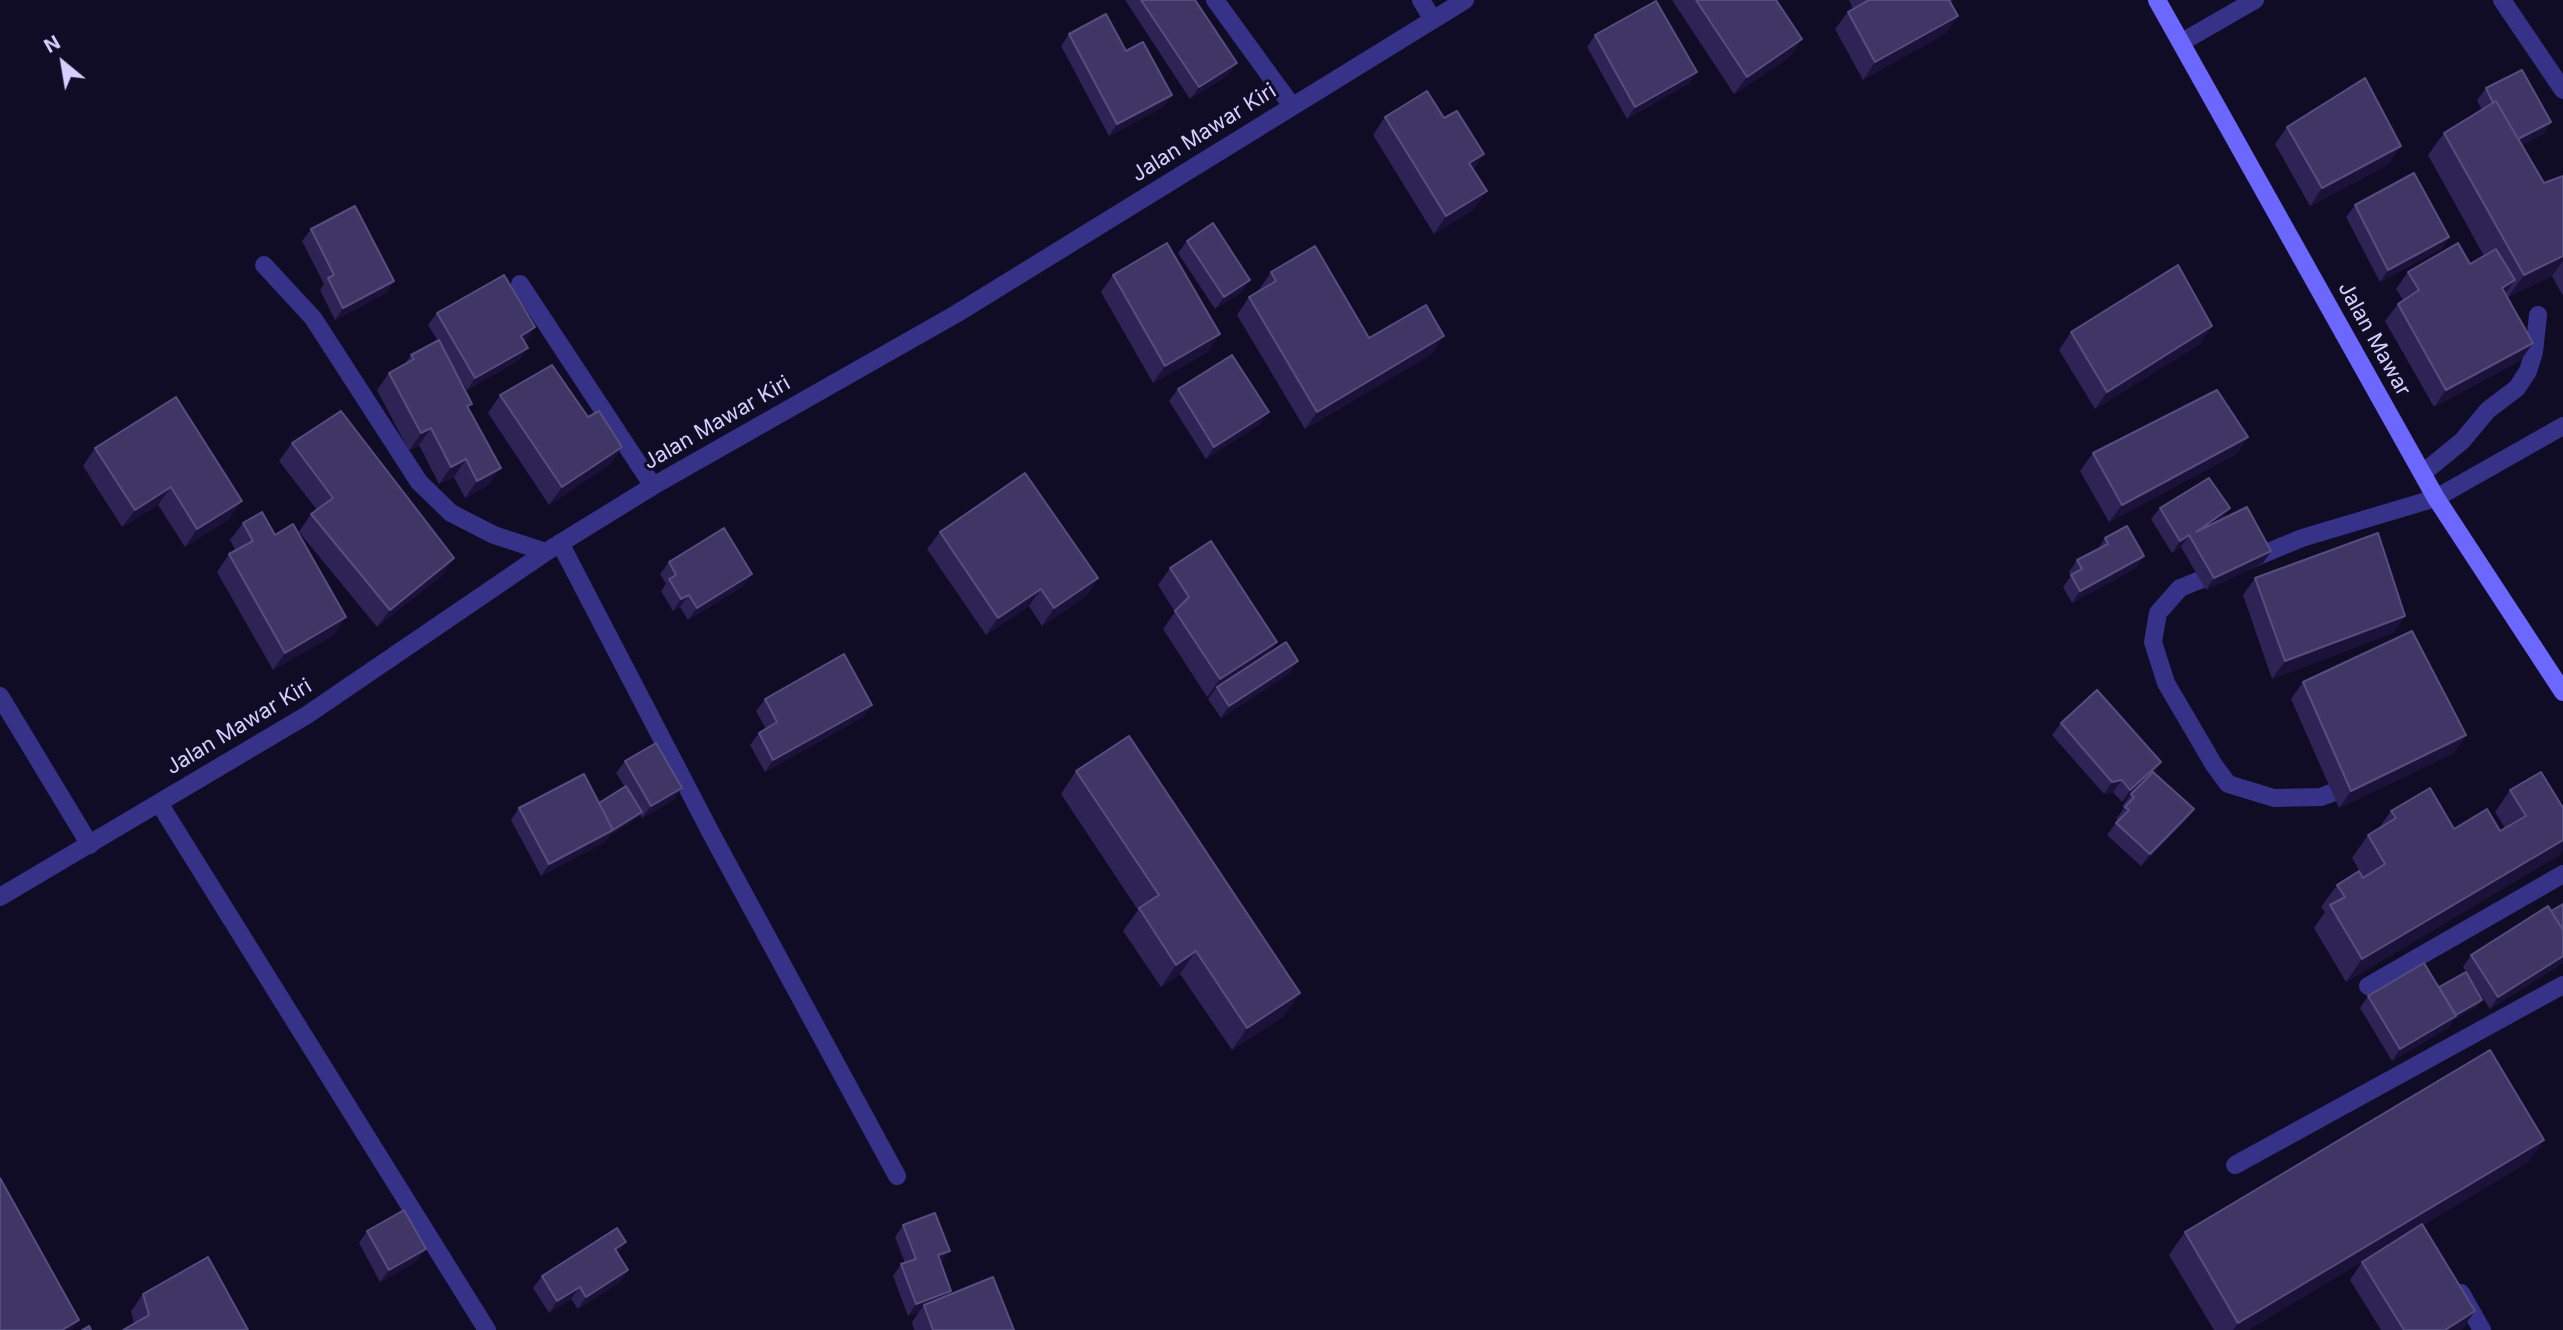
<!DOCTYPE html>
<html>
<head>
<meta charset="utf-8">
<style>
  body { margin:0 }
  #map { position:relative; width:2563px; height:1330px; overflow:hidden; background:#100c25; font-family:Inter,sans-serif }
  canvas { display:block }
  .north { position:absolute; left:28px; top:28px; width:70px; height:70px; -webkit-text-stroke:5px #100c25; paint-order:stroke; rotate:330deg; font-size:19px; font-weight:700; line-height:28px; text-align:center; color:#d5d0ff }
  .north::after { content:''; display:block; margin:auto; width:24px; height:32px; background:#d5d0ff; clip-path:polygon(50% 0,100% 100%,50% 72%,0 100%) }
</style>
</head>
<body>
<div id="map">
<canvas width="2563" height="1330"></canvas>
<div class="north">N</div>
</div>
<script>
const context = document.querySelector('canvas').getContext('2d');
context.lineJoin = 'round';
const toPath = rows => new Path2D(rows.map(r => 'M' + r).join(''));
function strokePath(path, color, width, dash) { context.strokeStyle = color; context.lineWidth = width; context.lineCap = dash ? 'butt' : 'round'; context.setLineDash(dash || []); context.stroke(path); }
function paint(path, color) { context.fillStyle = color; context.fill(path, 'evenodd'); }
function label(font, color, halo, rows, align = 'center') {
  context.font = font + ' Inter,sans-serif'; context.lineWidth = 6; context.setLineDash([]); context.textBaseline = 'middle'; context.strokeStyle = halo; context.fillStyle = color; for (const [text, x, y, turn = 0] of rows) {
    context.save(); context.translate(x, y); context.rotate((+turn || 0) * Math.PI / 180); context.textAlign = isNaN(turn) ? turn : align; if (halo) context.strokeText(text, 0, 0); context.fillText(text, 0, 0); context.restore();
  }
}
const lane = toPath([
  [2423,473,2462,441,2488,410,2517,388,2528,371,2534,352,2538,315],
  [560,543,712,835,897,1176],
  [159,803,487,1330],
  [2368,986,2563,874]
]);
const street = toPath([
  [1215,0,1292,106],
  [1421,0,1433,20],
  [2502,0,2563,90],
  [2182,42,2255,0],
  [264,265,313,318,419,482,451,513,494,535,546,552],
  [520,284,653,486],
  [2249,560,2302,538,2436,498,2563,426],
  [2220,572,2180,588,2158,613,2153,642,2166,683,2214,765,2228,784,2274,798,2321,797,2352,785],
  [0,696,90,845],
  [0,897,307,715,546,552,653,486,956,314,1465,0],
  [2235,1165,2563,985],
  [2461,1293,2482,1330]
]);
const secondary = toPath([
  [2157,0,2436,498,2563,692]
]);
const wall = toPath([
  [1125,0,1195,0,1237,63,1228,75,1190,99],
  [1672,0,1776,0,1790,57,1734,94],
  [1849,0,1953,0,1950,2,1958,16,1946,33,1863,80,1835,29,1848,12,1853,9],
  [1069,34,1126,51,1163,107,1109,136,1061,46],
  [1595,35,1697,72,1688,84,1627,119,1587,47],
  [2486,88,2551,122,2543,134,2522,145,2544,183,2563,176,2563,296,2552,276,2508,297,2505,293,2521,360,2434,407,2385,321,2398,304,2403,300,2396,289,2408,272,2470,264,2484,256,2428,155,2444,133,2482,110,2477,100],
  [1385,117,1444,118,1484,154,1473,170,1474,209,1434,234,1373,135],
  [2287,127,2389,164,2310,206,2275,144],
  [2355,205,2449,237,2441,249,2380,282,2346,217],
  [311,229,394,281,386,293,335,320,320,290,324,284,302,241],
  [1187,241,1242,292,1215,309,1178,253],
  [1271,272,1369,338,1432,354,1305,429,1237,315,1249,297,1260,291,1259,290],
  [1113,275,1208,352,1153,383,1101,292],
  [437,313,535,327,527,339,524,341,528,348,519,360,467,390,453,367,469,409,489,485,465,498,454,477,439,484,419,445,409,451,377,390,389,373,404,365,411,355,438,341,428,325],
  [2212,326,2200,344,2095,409,2059,350,2071,332],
  [1178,389,1260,424,1206,459,1169,401],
  [500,395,588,417,622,447,610,464,549,505,488,413],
  [2248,437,2236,454,2109,522,2080,471,2093,453],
  [292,443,454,558,441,576,377,627,299,532,311,514,317,510,279,461],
  [95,448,229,519,185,547,158,505,122,527,83,466],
  [2160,508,2230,508,2222,519,2271,551,2263,563,2206,590,2181,547,2172,553,2151,519],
  [243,523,334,635,273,670,217,572,229,554,236,551,230,540],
  [940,532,1098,578,1086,596,1042,626,1029,606,986,635,927,549],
  [2105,538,2144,556,2136,568,2072,603,2063,587,2071,576,2069,572,2077,560,2097,550],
  [669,562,752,574,743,586,688,620,680,607,673,611,661,591,666,584,660,574],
  [1170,568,1270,653,1290,673,1221,718,1208,699,1211,695,1207,697,1163,629,1175,612,1158,585],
  [2255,578,2405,616,2393,633,2272,679,2243,595],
  [2303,682,2466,735,2454,753,2339,808,2291,699],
  [765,699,872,705,863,717,765,772,750,745,759,733,766,729,756,711],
  [2061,723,2161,762,2154,773,2194,809,2185,821,2141,866,2107,835,2118,820,2116,819,2124,808,2122,806,2132,793,2122,802,2113,792,2104,794,2052,735],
  [625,761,682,788,673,800,642,818,640,814,637,818,609,836,605,842,541,876,511,820,519,808,599,803,625,787,616,773],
  [1076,771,1300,993,1284,1016,1232,1050,1180,974,1161,987,1123,931,1138,910,1061,794],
  [2510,790,2561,854,2346,982,2314,928,2325,912,2321,907,2337,885,2363,877,2352,858,2368,835,2379,828,2391,811,2454,829,2500,831,2505,828,2495,812],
  [2471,955,2563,963,2490,1009,2463,967],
  [2439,987,2478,1006,2453,1020,2448,1028,2392,1061,2360,1008,2368,996],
  [2544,1140,2528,1162,2423,1225,2475,1311,2463,1328,2460,1330,2381,1330,2350,1280,2362,1262,2373,1255,2248,1330,2214,1330,2169,1255,2185,1232],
  [903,1225,941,1263,951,1291,948,1295,1014,1330,914,1330,912,1322,919,1312,908,1316,893,1276,901,1264,905,1263,895,1237],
  [367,1231,417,1261,380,1282,359,1243],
  [618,1254,628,1270,620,1282,578,1309,571,1299,549,1313,533,1288,542,1276],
  [143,1294,248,1330,134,1323,131,1311]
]);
const shadedWall = toPath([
  [1958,16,1946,33,1863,80,1875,62],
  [1802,39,1790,57,1734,94,1747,77],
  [1237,63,1228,75,1190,99,1199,87],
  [1697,72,1688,84,1627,119,1635,107],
  [1172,95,1163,107,1109,136,1117,124],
  [2551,122,2543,134,2504,155,2512,143],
  [2401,146,2389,164,2310,206,2322,188],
  [1484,154,1472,172,1469,163],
  [1487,191,1474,209,1434,234,1446,216],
  [2449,237,2441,249,2380,282,2388,270],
  [2563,256,2563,261,2552,276,2508,297,2524,275],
  [1250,280,1242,292,1215,309,1224,297],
  [2515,280,2502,298,2502,288],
  [394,281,386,293,335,320,343,308],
  [2212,326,2200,344,2095,409,2107,392],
  [535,327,527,339,512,348,521,336],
  [1220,334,1208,352,1153,383,1165,366],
  [1444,336,1432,354,1305,429,1317,412],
  [2533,343,2521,360,2434,407,2446,390],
  [528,348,519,360,467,390,475,378],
  [1269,412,1260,424,1206,459,1214,447],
  [431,428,419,445,409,451,421,433],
  [2248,437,2236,454,2109,522,2122,505],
  [622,447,610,464,549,505,562,487],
  [466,459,454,477,439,484,451,467],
  [501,468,489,485,465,498,477,481],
  [171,487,158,505,122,527,135,510],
  [242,501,229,519,185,547,197,529],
  [2230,508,2221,520,2196,532],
  [2189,535,2181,547,2172,553,2180,541],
  [2271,551,2263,563,2206,590,2214,578],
  [2144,556,2136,568,2072,603,2080,591],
  [454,558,441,576,377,627,390,610],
  [752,574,743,586,688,620,697,608],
  [1098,578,1086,596,1042,626,1054,608],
  [1041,589,1029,606,986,635,998,618],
  [689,595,680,607,673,611,681,599],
  [2405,616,2393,633,2272,679,2285,661],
  [346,617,334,635,273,670,285,653],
  [1277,642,1265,659,1217,687,1211,695,1207,697,1220,679],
  [1298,661,1290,673,1221,718,1229,706],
  [872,705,863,717,765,772,773,760],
  [2466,735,2454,753,2339,808,2351,791],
  [2161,762,2153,774,2122,802,2130,790],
  [2122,780,2113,792,2104,794,2112,782],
  [682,788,673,800,642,818,651,806],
  [2194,809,2185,821,2141,866,2150,854],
  [642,812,637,818,609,836,605,842,541,876,549,864],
  [2563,840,2563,851,2561,854,2346,982,2362,959],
  [1196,951,1180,974,1161,987,1176,965],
  [2563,956,2563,963,2490,1009,2498,997],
  [1300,993,1284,1016,1232,1050,1247,1028],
  [2482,1000,2478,1006,2453,1020,2448,1028,2392,1061,2400,1049],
  [2544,1140,2528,1162,2248,1330,2233,1330,2238,1323],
  [626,1242,618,1254,615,1249],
  [426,1249,417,1261,380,1282,389,1270],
  [950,1251,941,1263,938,1255],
  [628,1270,620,1282,578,1309,586,1297],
  [580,1287,571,1299,549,1313,557,1301],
  [951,1291,943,1303,924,1305,919,1312,908,1316,916,1304],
  [2475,1311,2463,1328,2460,1330,2445,1330],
  [79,1320,72,1330,62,1330]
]);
const building = toPath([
  [1141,0,1195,0,1237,63,1199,87,1141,0],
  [1696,0,1776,0,1802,39,1747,77,1696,0],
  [1869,0,1949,0,1958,16,1875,62,1848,12,1869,0],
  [1656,1,1697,72,1635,107,1595,35,1656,1],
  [1106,14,1126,51,1143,42,1172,95,1117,124,1069,34,1106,14],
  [2522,70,2551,122,2518,139,2496,101,2493,103,2486,88,2522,70],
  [2365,78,2401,146,2322,188,2287,127,2365,78],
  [1427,91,1444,118,1457,111,1484,154,1469,163,1487,191,1446,216,1385,117,1427,91],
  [2496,101,2544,183,2563,176,2563,256,2524,275,2444,133,2496,101],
  [2414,173,2449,237,2388,270,2355,205,2414,173],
  [355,206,394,281,343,308,328,278,334,275,311,229,355,206],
  [1213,223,1250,280,1224,297,1187,241,1213,223],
  [1167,243,1220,334,1165,366,1113,275,1167,243],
  [2458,243,2470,264,2496,249,2515,280,2502,288,2533,343,2446,390,2398,304,2419,290,2408,272,2458,243],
  [1315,246,1369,338,1426,305,1444,336,1317,412,1249,297,1276,281,1271,272,1315,246],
  [2178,265,2212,326,2107,392,2071,332,2178,265],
  [504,275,535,327,521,336,528,348,475,378,437,313,504,275],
  [439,340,472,404,467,406,501,468,477,481,466,459,451,467,431,428,421,433,389,373,414,359,411,355,439,340],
  [1232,355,1269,412,1214,447,1178,389,1232,355],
  [552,365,588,417,599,411,622,447,562,487,500,395,552,365],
  [2217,390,2248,437,2122,505,2093,453,2217,390],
  [176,397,242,501,197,529,171,487,135,510,95,448,176,397],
  [341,411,454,558,390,610,311,514,333,498,292,443,341,411],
  [1025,473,1098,578,1054,608,1041,589,998,618,940,532,1025,473],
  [2209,478,2230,508,2196,532,2247,507,2271,551,2214,578,2189,535,2180,541,2160,508,2209,478],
  [262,512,275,535,293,524,346,617,285,653,229,554,253,541,243,523,262,512],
  [2127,526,2144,556,2080,591,2071,575,2082,569,2077,560,2108,544,2105,538,2127,526],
  [724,528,752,574,697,608,689,595,681,599,669,579,676,575,669,562,724,528],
  [2378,533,2405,616,2285,661,2255,578,2378,533],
  [1211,541,1277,642,1220,679,1175,611,1189,597,1170,568,1211,541],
  [2412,631,2466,735,2351,791,2303,682,2412,631],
  [1286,642,1298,661,1229,706,1217,687,1286,642],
  [844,654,872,705,773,760,759,733,777,722,765,699,844,654],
  [2097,690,2161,762,2130,790,2122,780,2112,782,2061,723,2097,690],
  [1129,736,1300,993,1247,1028,1196,951,1176,965,1139,908,1159,895,1076,771,1129,736],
  [656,743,682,788,651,806,625,761,656,743],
  [2153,772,2194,809,2150,854,2116,823,2129,810,2125,807,2134,797,2131,794,2153,772],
  [2541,772,2563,808,2563,840,2362,959,2330,905,2345,897,2337,885,2359,871,2363,878,2385,864,2368,835,2396,818,2391,811,2430,788,2454,829,2487,809,2500,831,2526,816,2510,790,2541,772],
  [584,774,613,830,549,864,519,808,584,774],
  [626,786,642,812,613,830,599,803,626,786],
  [2563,904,2563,930,2551,911,2563,904],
  [2548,906,2563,930,2563,956,2498,997,2471,955,2548,906],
  [2424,963,2456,1016,2400,1049,2368,996,2424,963],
  [2466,972,2482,1000,2456,1015,2439,987,2466,972],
  [2490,1050,2544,1140,2238,1323,2185,1232,2490,1050],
  [0,1178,79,1320,62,1330,0,1330,0,1178],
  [404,1210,426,1249,389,1270,367,1231,404,1210],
  [935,1213,950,1251,938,1255,951,1291,916,1304,901,1264,916,1259,903,1225,935,1213],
  [2422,1224,2475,1311,2445,1330,2404,1330,2362,1262,2422,1224],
  [617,1228,626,1242,615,1249,628,1270,586,1297,580,1287,557,1301,542,1276,617,1228],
  [208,1257,248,1330,123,1330,149,1315,143,1294,208,1257],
  [993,1277,1014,1330,933,1330,924,1305,993,1277],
  [89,1326,91,1330,82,1330,89,1326]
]);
const streetNames = [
  ["Jalan Mawar Kiri",1204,133,-32],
  ["Jalan Mawar",2374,339,61],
  ["Jalan Mawar Kiri",717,423,-30],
  ["Jalan Mawar Kiri",239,727,-31]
];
strokePath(lane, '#363288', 18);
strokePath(street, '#363288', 18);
strokePath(secondary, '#6b67ff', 18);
paint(wall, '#2d2354');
paint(shadedWall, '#1a1239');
paint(building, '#3f3666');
strokePath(building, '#564e7e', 2);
label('21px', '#d5d0ff', '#100c25', streetNames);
</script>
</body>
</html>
